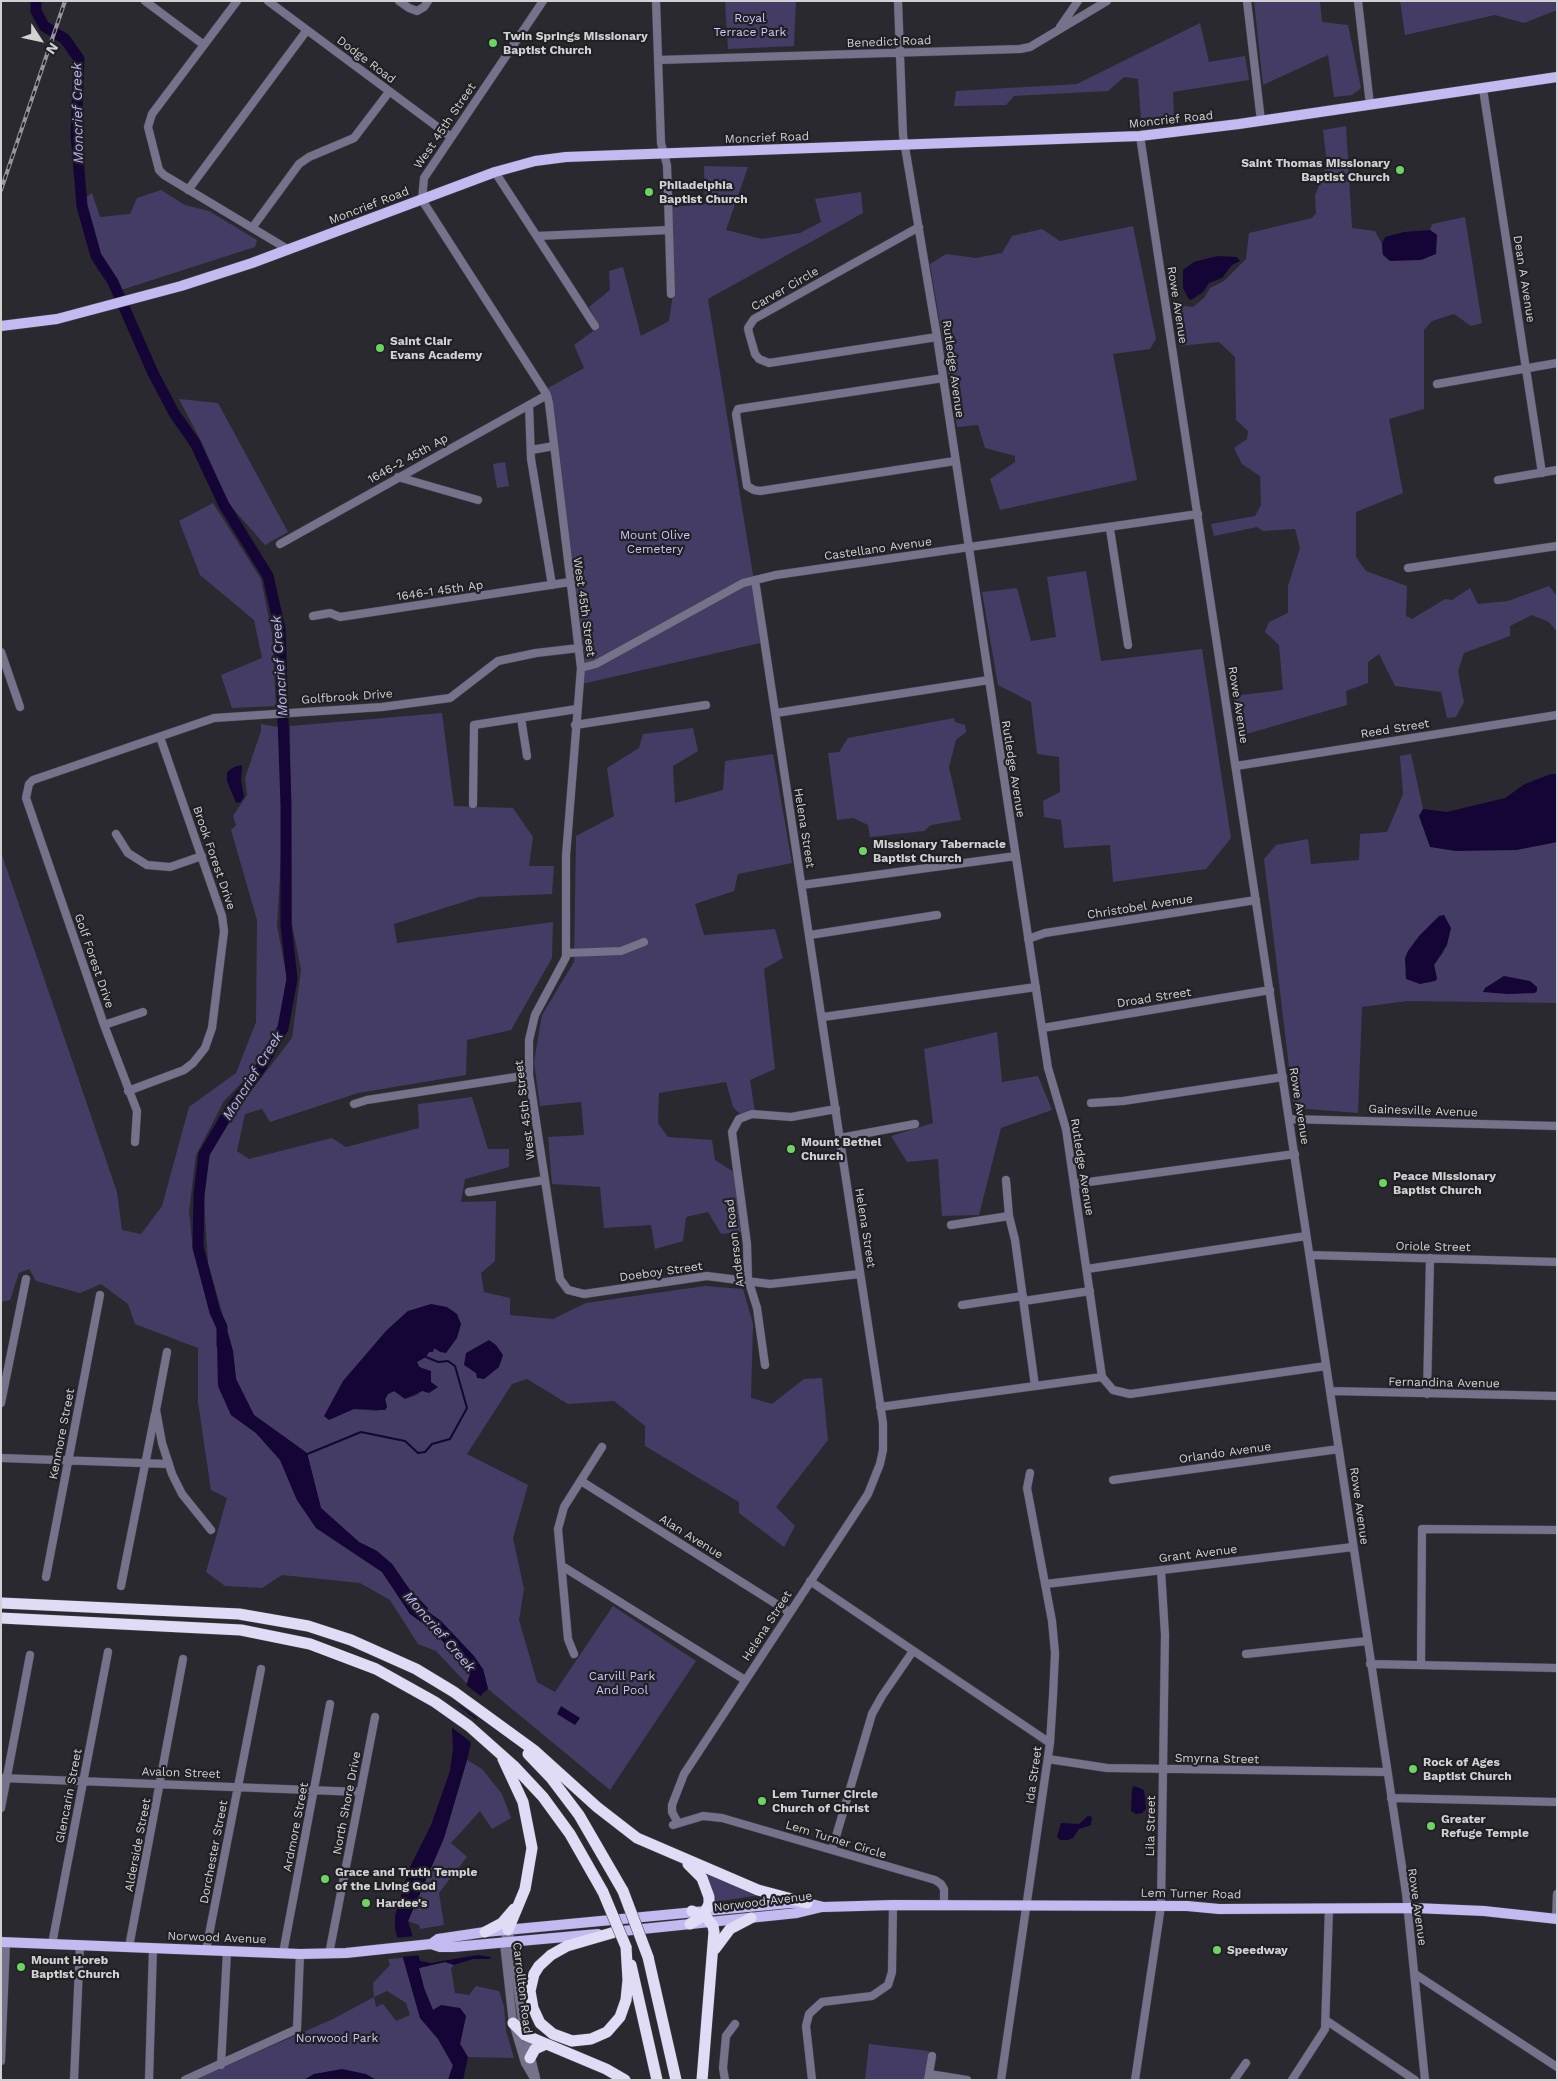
<!DOCTYPE html>
<html>
<head>
<meta charset="utf-8">
<style>
  body { margin:0 }
  #map { position:relative; width:1558px; height:2081px; overflow:hidden; background:#2a292f; font-family:"Work Sans",sans-serif }
  canvas { display:block }
  .frame { position:absolute; inset:0; border:2px solid #d1d1d4; pointer-events:none }
  .north { position:absolute; left:15px; top:15px; width:50px; height:50px; -webkit-text-stroke:4px #202025; paint-order:stroke; rotate:125deg; font-size:14px; font-weight:700; line-height:20px; text-align:center; color:#d1d1d4 }
  .north::after { content:''; display:block; margin:auto; width:18px; height:22px; background:#d1d1d4; clip-path:polygon(50% 0,100% 100%,50% 72%,0 100%) }
</style>
</head>
<body>
<div id="map">
<canvas width="1558" height="2081"></canvas>
<div class="frame"></div>
<div class="north">N</div>
</div>
<script>
const context = document.querySelector('canvas').getContext('2d');
context.lineJoin = 'round';
function paint(path, color) { context.fillStyle = color; context.fill(path, 'evenodd'); }
const toPath = rows => new Path2D(rows.map(r => 'M' + r).join(''));
function strokePath(path, color, width, dash) { context.strokeStyle = color; context.lineWidth = width; context.lineCap = dash ? 'butt' : 'round'; context.setLineDash(dash || []); context.stroke(path); }
function label(font, color, halo, rows, align = 'center') {
  context.font = font + ' "Work Sans",sans-serif'; context.lineWidth = 4.5; context.setLineDash([]); context.textBaseline = 'middle'; context.strokeStyle = halo; context.fillStyle = color; for (const [text, x, y, turn = 0] of rows) {
    context.save(); context.translate(x, y); context.rotate((+turn || 0) * Math.PI / 180); context.textAlign = isNaN(turn) ? turn : align; if (halo) context.strokeText(text, 0, 0); context.fillText(text, 0, 0); context.restore();
  }
}
const green = toPath([
  [725,1,796,1,794,46,728,49],
  [1254,1,1320,1,1322,22,1348,25,1361,88,1352,95,1334,97,1328,55,1263,85],
  [1400,1,1557,1,1557,10,1524,23,1495,15,1405,35],
  [1200,23,1209,62,1245,56,1249,80,1173,92,1174,117,1141,118,1138,79,1124,77,1108,91,1014,96,1006,105,954,106,956,91,1077,84],
  [1346,126,1352,228,1375,231,1382,244,1383,255,1437,235,1430,230,1432,224,1465,217,1482,323,1471,326,1454,314,1432,321,1424,330,1424,409,1389,419,1403,493,1356,512,1356,557,1366,571,1407,586,1406,616,1412,619,1445,599,1452,600,1470,588,1478,604,1508,601,1549,586,1557,596,1557,632,1549,622,1532,615,1510,626,1510,636,1464,653,1458,671,1464,702,1456,717,1447,718,1441,692,1395,686,1379,654,1368,662,1368,683,1346,691,1347,705,1243,735,1238,732,1233,696,1283,690,1279,645,1265,632,1269,622,1288,613,1288,586,1300,548,1295,529,1263,531,1257,527,1214,536,1211,524,1255,516,1261,505,1260,476,1242,464,1234,448,1247,439,1248,431,1236,420,1235,357,1219,342,1179,346,1174,305,1193,307,1204,298,1210,288,1224,281,1246,259,1249,233,1312,218,1316,213,1315,196,1327,164,1323,130],
  [704,166,748,167,726,230,762,239,800,233,821,222,815,199,861,192,863,213,708,299,753,575,760,643,582,684,585,657,575,587,569,588,546,404,541,392,584,368,574,345,600,326,589,307,610,290,609,271,623,267,641,336,669,321,673,293,671,207,705,204],
  [161,190,185,205,209,211,257,240,255,247,121,290,100,253,85,198,92,193,100,217,130,214,137,198],
  [1133,226,1156,339,1150,349,1113,354,1137,480,1000,510,990,479,1015,462,1015,456,985,448,978,425,957,427,930,264,946,254,976,258,1002,253,1012,236,1042,229,1060,241],
  [179,399,218,403,288,532,265,545,228,503,201,441],
  [505,462,509,486,497,488,493,464],
  [213,503,261,579,272,634,276,706,232,708,221,675,262,658,254,620,200,575,179,521],
  [1086,571,1101,661,1202,649,1231,838,1206,869,1113,882,1110,845,1064,848,1061,820,1044,817,1043,801,1060,792,1059,757,1037,754,1031,702,998,685,982,592,1017,588,1031,641,1056,637,1047,577],
  [442,713,454,806,513,808,533,837,529,866,554,866,552,894,479,897,394,924,397,943,553,922,552,958,511,1030,467,1040,466,1075,358,1093,270,1122,262,1109,245,1114,237,1151,249,1159,332,1138,346,1147,419,1128,418,1104,472,1097,488,1149,509,1149,509,1167,465,1179,461,1202,496,1201,495,1261,481,1273,484,1292,510,1298,510,1315,553,1319,586,1303,705,1286,743,1289,753,1324,751,1398,772,1404,804,1379,822,1378,828,1440,776,1507,795,1526,784,1547,739,1513,739,1502,645,1446,645,1426,614,1401,568,1404,527,1379,512,1384,467,1454,528,1485,513,1538,524,1589,519,1620,537,1682,555,1692,613,1606,696,1661,610,1790,488,1689,483,1669,441,1621,427,1611,427,1608,410,1590,392,1564,377,1551,359,1542,321,1508,307,1453,254,1415,236,1379,233,1351,208,1263,204,1200,210,1153,241,1104,292,1038,301,970,292,924,290,726],
  [408,1311,436,1348,417,1361,419,1366,430,1377,431,1382,417,1395,408,1398,394,1391,388,1394,385,1400,387,1407,377,1411,354,1409,344,1381,386,1331],
  [954,718,955,722,965,725,966,732,956,740,949,767,961,820,931,825,924,831,870,837,868,825,853,818,837,820,828,753,839,752,848,738],
  [261,724,278,727,284,804,277,926,287,978,278,1028,252,1072,224,1101,196,1155,189,1211,193,1251,217,1331,218,1386,231,1415,256,1433,280,1460,297,1500,316,1528,382,1572,410,1614,434,1631,470,1674,467,1684,436,1651,418,1644,390,1600,360,1583,282,1575,262,1588,225,1586,206,1572,227,1498,211,1490,198,1402,198,1348,135,1324,128,1304,101,1284,80,1293,36,1281,29,1269,19,1273,10,1300,1,1302,1,852,117,1192,122,1230,141,1234,162,1206,189,1107,236,1073,256,1022,257,920,231,830,236,825,233,816,247,795,245,778,261,731],
  [693,728,698,751,673,766,675,803,723,790,725,761,773,754,792,863,738,874,734,891,695,904,704,935,775,929,783,958,764,969,775,1069,750,1080,755,1112,741,1115,733,1107,726,1082,659,1093,658,1123,668,1137,712,1140,715,1160,734,1172,741,1232,721,1234,708,1212,686,1217,683,1241,655,1249,651,1225,604,1228,600,1187,552,1184,548,1137,584,1135,581,1102,540,1106,534,1062,542,1015,574,962,576,836,614,816,607,768,639,748,643,734],
  [1411,754,1423,809,1419,816,1516,850,1557,842,1557,1003,1407,1001,1362,1007,1358,1113,1294,1108,1264,859,1276,845,1308,839,1311,864,1359,860,1360,834,1387,832,1403,794,1400,756],
  [1445,950,1434,965,1437,978,1405,975],
  [997,1032,1002,1082,1038,1076,1052,1110,1001,1128,979,1215,942,1216,938,1159,907,1162,891,1136,933,1123,924,1049],
  [467,1760,482,1769,502,1794,511,1818,492,1829,480,1811,451,1843,467,1857,439,1893,444,1925,420,1929,419,1925,408,1921,444,1838],
  [707,1873,760,1895,714,1902,710,1883,705,1875],
  [403,1958,420,2018,438,2039,453,2066,448,2080,376,2080,365,2074,314,2074,304,2080,194,2080,333,2019,374,1997,373,1983,390,1965,388,1959],
  [387,1991,406,2003,410,2015,396,2021,383,2004,376,2007,374,1997],
  [445,1962,454,1965,451,1968,455,1993,469,1995,476,1986,499,1991,504,2006,506,2031,514,2058,468,2057,460,2044,466,2016,433,2010,424,1988,419,1968],
  [869,2044,929,2051,924,2080,865,2080]
]);
const water = toPath([
  [1430,230,1437,235,1436,254,1421,260,1390,261,1383,255,1382,244,1385,237,1404,232],
  [1217,256,1237,257,1240,261,1232,265,1222,278,1209,283,1203,292,1191,300,1188,298,1183,288,1183,270,1194,262],
  [242,765,241,781,244,797,240,802,236,803,227,781,227,772,234,767],
  [1551,774,1557,774,1557,842,1516,850,1456,851,1430,847,1419,816,1423,809,1447,812,1505,798,1525,784],
  [1444,915,1451,928,1447,945,1434,965,1437,979,1435,981,1420,984,1406,979,1405,958,1408,951,1419,936,1439,916],
  [1504,976,1530,981,1537,987,1537,991,1535,993,1508,994,1483,992,1485,988],
  [431,1304,447,1307,457,1314,461,1324,457,1338,446,1353,440,1352,434,1348,433,1352,429,1352,426,1357,417,1362,419,1367,431,1371,431,1382,438,1387,429,1393,422,1391,405,1399,394,1391,388,1394,385,1399,387,1407,385,1410,354,1409,329,1420,324,1416,343,1381,386,1331,408,1311],
  [227,1330,233,1351,236,1379,254,1415,307,1453,321,1508,359,1542,377,1551,392,1564,410,1590,428,1608,427,1611,441,1621,474,1656,483,1669,488,1689,482,1694,467,1760,444,1838,408,1921,420,1961,431,1963,478,1955,491,1957,490,1959,473,1959,454,1965,445,1962,419,1968,424,1988,433,2010,441,2005,460,2008,466,2016,460,2044,468,2057,463,2080,448,2080,453,2065,438,2039,420,2018,395,1929,395,1916,409,1869,431,1825,450,1771,453,1749,452,1729,470,1674,434,1631,410,1614,382,1572,316,1528,297,1500,280,1460,256,1433,231,1415,218,1386,217,1331],
  [489,1340,496,1345,503,1355,499,1367,484,1379,477,1378,476,1373,464,1365,466,1353],
  [561,1706,580,1718,575,1725,557,1714],
  [1134,1786,1144,1790,1146,1809,1142,1813,1136,1814,1131,1811,1132,1789],
  [1088,1816,1092,1817,1091,1825,1079,1829,1073,1838,1068,1840,1060,1840,1057,1837,1061,1823,1079,1824],
  [342,2069,366,2074,376,2080,304,2080,314,2074]
]);
const pier = toPath([
  [465,1684,483,1698,478,1719,458,1704],
  [458,1705,478,1721,472,1743,450,1726],
  [415,1936,421,1955,400,1957,394,1938]
]);
const stream = toPath([
  [305,1455,361,1432,405,1441,418,1453,425,1452,432,1444,450,1439,467,1408,455,1366,448,1361,438,1362,426,1357]
]);
const river = toPath([
  [36,1,36,11,44,26,65,39,79,59,76,134,82,206,96,256,113,282,153,373,174,413,195,443,224,505,268,576,280,629,286,805,286,925,292,979,283,1028,261,1067,230,1110,204,1154,199,1194,198,1247,215,1312,222,1327,222,1345]
]);
const minor = toPath([
  [145,1,204,45],
  [237,1,152,114,148,127,159,170,164,175,289,250],
  [268,1,451,137],
  [399,1,409,8,417,11,424,7,428,1],
  [543,1,424,178,422,200,547,395,549,403,581,668,566,856,566,957,535,1015,529,1040,529,1075,560,1279,568,1290,584,1294,707,1276,770,1284,860,1274],
  [656,1,661,143,667,165,671,294],
  [898,1,903,135,937,337,1048,1068,1066,1129,1102,1377,1113,1390,1130,1394,1326,1366],
  [1247,1,1261,121],
  [1358,1,1370,105],
  [1060,27,1078,1],
  [658,60,1020,49,1030,47,1107,1],
  [1483,89,1542,473],
  [1140,136,1406,1893,1425,2080],
  [495,172,595,326],
  [188,190,307,30],
  [919,227,754,319,748,328,749,333,755,354,759,359,769,363,937,337],
  [252,228,299,164,309,157,354,138,389,92],
  [537,236,669,230],
  [943,378,738,409,736,414,747,486,754,490,760,491,955,461],
  [1437,384,1557,363],
  [529,405,531,459,552,585],
  [531,450,554,446],
  [398,477,478,500],
  [1498,480,1557,470],
  [1110,529,1128,645],
  [280,544,547,395],
  [1408,568,1557,546],
  [313,616,330,613,340,617,570,582],
  [1,652,20,707],
  [581,668,596,664,743,583,776,575,1198,514],
  [776,713,989,680],
  [521,718,527,756],
  [575,725,706,705],
  [1236,766,1557,715],
  [473,804,474,725,577,709],
  [116,834,128,853,147,865,170,867,202,856],
  [802,885,1016,856],
  [810,935,937,915],
  [1028,939,1045,933,1256,900],
  [566,953,621,951,644,942],
  [823,1017,1036,987],
  [104,1025,143,1012],
  [1043,1028,1270,990],
  [128,1091,184,1070,193,1063,205,1048,212,1028,224,931,222,916,160,737],
  [1091,1103,1123,1101,1283,1077],
  [354,1104,367,1100,529,1075],
  [1289,1119,1557,1126],
  [840,1138,915,1124],
  [135,1142,137,1111,104,1025,26,798,29,784,33,780,214,718,382,707,450,698,498,661,536,653,579,648],
  [1006,1180,1009,1216,1015,1240,1035,1386],
  [1074,1184,1295,1154],
  [469,1192,545,1180],
  [951,1225,1009,1216],
  [1310,1255,1557,1262],
  [1087,1269,1306,1236],
  [1024,1301,1090,1291],
  [962,1305,1023,1296],
  [167,1352,156,1410,162,1443,172,1474,182,1494,211,1530],
  [765,1365,757,1308,748,1279,747,1244,732,1132,739,1119,752,1114,791,1117,836,1109],
  [1330,1391,1557,1396],
  [1427,1394,1430,1258],
  [1,1403,26,1279],
  [880,1407,1102,1377],
  [1,1458,169,1464],
  [1113,1480,1339,1449],
  [581,1481,789,1612],
  [562,1566,745,1680],
  [46,1577,100,1295],
  [810,1581,1050,1743],
  [1046,1584,1353,1547],
  [121,1586,155,1414],
  [574,1654,568,1639,558,1529,564,1507,602,1447],
  [1246,1654,1367,1641],
  [1421,1663,1422,1529,1557,1530],
  [1370,1664,1557,1668],
  [1048,1759,1107,1768,1387,1772],
  [1,1778,360,1792],
  [1391,1798,1557,1802],
  [1,1808,30,1655],
  [678,1823,672,1812,672,1805,684,1774,868,1494,880,1464,883,1450,883,1423,755,580],
  [673,1825,703,1816,722,1818,935,1880,941,1884,944,1889,944,1906],
  [832,1850,872,1714,882,1696,913,1651],
  [1556,1919,1557,1894],
  [508,1930,504,1943,513,2023,525,2063,535,2080],
  [510,1937,522,2020,536,2078],
  [52,1944,108,1652],
  [129,1947,183,1659],
  [206,1950,261,1669],
  [283,1953,330,1704],
  [329,1954,375,1717],
  [1415,1974,1557,2067],
  [1327,2021,1415,2080],
  [1,2061,6,1942],
  [221,2065,227,1951],
  [929,2074,967,2080],
  [74,2080,80,1945],
  [149,2080,153,1948],
  [185,2080,297,2029,300,1954],
  [725,2080,723,2068,726,2036,735,2024],
  [812,2080,806,2026,809,2014,822,2002,872,1996,888,1985,892,1972,893,1905],
  [928,2080,932,2056],
  [1001,2080,1050,1743,1053,1696,1055,1653,1052,1621,1027,1488,1030,1473],
  [1135,2080,1161,1906,1165,1635,1161,1570],
  [1234,2080,1246,2063],
  [1292,2080,1325,2029,1329,1908]
]);
const major = toPath([
  [1,326,57,319,181,286,252,263,495,172,535,161,566,157,1140,136,1239,124,1557,77],
  [613,1932,797,1913,822,1907],
  [1,1942,300,1954,346,1953,431,1944,438,1939,485,1932,790,1903,807,1903,824,1907,893,1905,1187,1906,1219,1909,1415,1908,1484,1911,1557,1919],
  [431,1944,440,1947,453,1947,598,1934]
]);
const highway = toPath([
  [1,1603,239,1614,308,1626,351,1640,416,1669,454,1692,535,1751,597,1807,637,1838,758,1890,807,1903],
  [1,1618,241,1630,310,1644,376,1669,435,1702,469,1726,514,1766,543,1797,570,1834,603,1892],
  [528,1754,551,1778,579,1815,623,1891],
  [503,1759,523,1802,532,1848,525,1889,508,1930],
  [688,1864,702,1878,709,1897,709,1904,703,1916,690,1924],
  [692,1911,707,1918,713,1926,714,1932,702,2080],
  [485,1932,502,1923,514,1909],
  [615,1932,567,1946,551,1955,539,1966,534,1974,530,1991,533,2008,540,2023,553,2034,572,2041,591,2039,607,2032,620,2017,626,2000,628,1980,626,1947],
  [715,1949,730,1929,751,1918],
  [648,1957,676,2080],
  [631,1965,657,2080],
  [513,2023,525,2035,606,2069,625,2080],
  [530,2058,535,2049,546,2044]
]);
const rail = toPath([
  [1,190,65,1]
]);
const highwayBridge = toPath([
  [623,1891,648,1957],
  [603,1892,626,1947]
]);
const markers = [
  [493,43,5,"#6dd361"],
  [1400,170,5,"#6dd361"],
  [649,192,5,"#6dd361"],
  [380,348,5,"#6dd361"],
  [863,851,5,"#6dd361"],
  [791,1149,5,"#6dd361"],
  [1383,1183,5,"#6dd361"],
  [1413,1769,5,"#6dd361"],
  [762,1801,5,"#6dd361"],
  [1431,1826,5,"#6dd361"],
  [325,1879,5,"#6dd361"],
  [366,1903,5,"#6dd361"],
  [1217,1950,5,"#6dd361"],
  [21,1967,5,"#6dd361"]
];
const parkNames = [
  ["Royal",750,18],
  ["Terrace Park",750,32],
  ["Mount Olive",655,535],
  ["Cemetery",655,549],
  ["Carvill Park",622,1676],
  ["And Pool",622,1690],
  ["Norwood Park",337,2038]
];
const poiNames = [
  ["Twin Springs Missionary",503,36],
  ["Baptist Church",503,50],
  ["Saint Thomas Missionary",1390,163,"right"],
  ["Baptist Church",1390,177,"right"],
  ["Philadelphia",659,185],
  ["Baptist Church",659,199],
  ["Saint Clair",390,341],
  ["Evans Academy",390,355],
  ["Missionary Tabernacle",873,844],
  ["Baptist Church",873,858],
  ["Mount Bethel",801,1142],
  ["Church",801,1156],
  ["Peace Missionary",1393,1176],
  ["Baptist Church",1393,1190],
  ["Rock of Ages",1423,1762],
  ["Baptist Church",1423,1776],
  ["Lem Turner Circle",772,1794],
  ["Church of Christ",772,1808],
  ["Greater",1441,1819],
  ["Refuge Temple",1441,1833],
  ["Grace and Truth Temple",335,1872],
  ["of the Living God",335,1886],
  ["Hardee's",376,1903],
  ["Speedway",1227,1950],
  ["Mount Horeb",31,1960],
  ["Baptist Church",31,1974]
];
const streetNames = [
  ["Benedict Road",889,42,-2],
  ["Dodge Road",366,60,37],
  ["Moncrief Road",1171,120,-6],
  ["West 45th Street",445,126,-56],
  ["Moncrief Road",767,138,-2],
  ["Moncrief Road",369,206,-21],
  ["Dean A Avenue",1524,279,81],
  ["Carver Circle",785,289,-30],
  ["Rowe Avenue",1177,305,81],
  ["Rutledge Avenue",953,369,82],
  ["1646-2 45th Ap",408,459,-29],
  ["Castellano Avenue",878,549,-8],
  ["1646-1 45th Ap",440,591,-8],
  ["West 45th Street",584,607,82],
  ["Golfbrook Drive",347,697,-4],
  ["Rowe Avenue",1238,705,81],
  ["Reed Street",1395,729,-9],
  ["Rutledge Avenue",1013,769,81],
  ["Helena Street",804,828,81],
  ["Brook Forest Drive",214,858,71],
  ["Christobel Avenue",1140,907,-9],
  ["Golf Forest Drive",94,961,71],
  ["Droad Street",1154,998,-9],
  ["Rowe Avenue",1299,1106,81],
  ["West 45th Street",525,1110,-97],
  ["Gainesville Avenue",1423,1111,2],
  ["Rutledge Avenue",1082,1167,81],
  ["Helena Street",865,1228,81],
  ["Anderson Road",735,1243,-97],
  ["Oriole Street",1433,1247,1],
  ["Doeboy Street",661,1272,-8],
  ["Fernandina Avenue",1444,1383,1],
  ["Kenmore Street",62,1434,-79],
  ["Orlando Avenue",1225,1453,-8],
  ["Rowe Avenue",1359,1506,82],
  ["Alan Avenue",691,1537,32],
  ["Grant Avenue",1198,1554,-7],
  ["Helena Street",767,1626,-57],
  ["Smyrna Street",1217,1759,1],
  ["Avalon Street",181,1773,2],
  ["Ida Street",1034,1775,-82],
  ["Glencarin Street",69,1796,-79],
  ["North Shore Drive",347,1803,-79],
  ["Lila Street",1151,1826,-89],
  ["Ardmore Street",296,1827,-79],
  ["Lem Turner Circle",836,1840,17],
  ["Alderside Street",138,1845,-79],
  ["Dorchester Street",214,1852,-79],
  ["Lem Turner Road",1191,1894,1],
  ["Norwood Avenue",763,1902,-7],
  ["Rowe Avenue",1417,1907,82],
  ["Norwood Avenue",217,1938,2],
  ["Carrollton Road",522,1988,83]
];
const waterNames = [
  ["Moncrief Creek",78,113,-91],
  ["Moncrief Creek",280,666,-94],
  ["Moncrief Creek",253,1076,-58],
  ["Moncrief Creek",439,1632,49]
];
paint(green, '#443c64');
paint(water, '#150436');
paint(pier, '#2a292f');
strokePath(stream, '#150436', 2);
strokePath(river, '#150436', 11);
strokePath(minor, '#454449', 9);
strokePath(major, '#454449', 11);
strokePath(highway, '#454449', 12);
strokePath(minor, '#76728c', 8);
strokePath(major, '#c2baf0', 10);
strokePath(highway, '#e0dcf6', 11);
strokePath(rail, '#96969a', 4);
strokePath(rail, '#202025', 2, [5.5]);
strokePath(highwayBridge, '#454449', 12, []);
strokePath(highwayBridge, '#e0dcf6', 11);
for (const [x, y, r, color] of markers) { const dot = new Path2D(); dot.arc(x, y, r, 0, 2 * Math.PI); context.fillStyle = color; context.fill(dot); strokePath(dot, '#202025', 2); }
label('12px', '#cec6f9', '#202025', parkNames);
label('bold 12px', '#d1d1d4', '#202025', poiNames, 'left');
label('12px', '#d1d1d4', '#202025', streetNames);
label('italic 14px', '#beb3f7', '#202025', waterNames);
</script>
</body>
</html>
